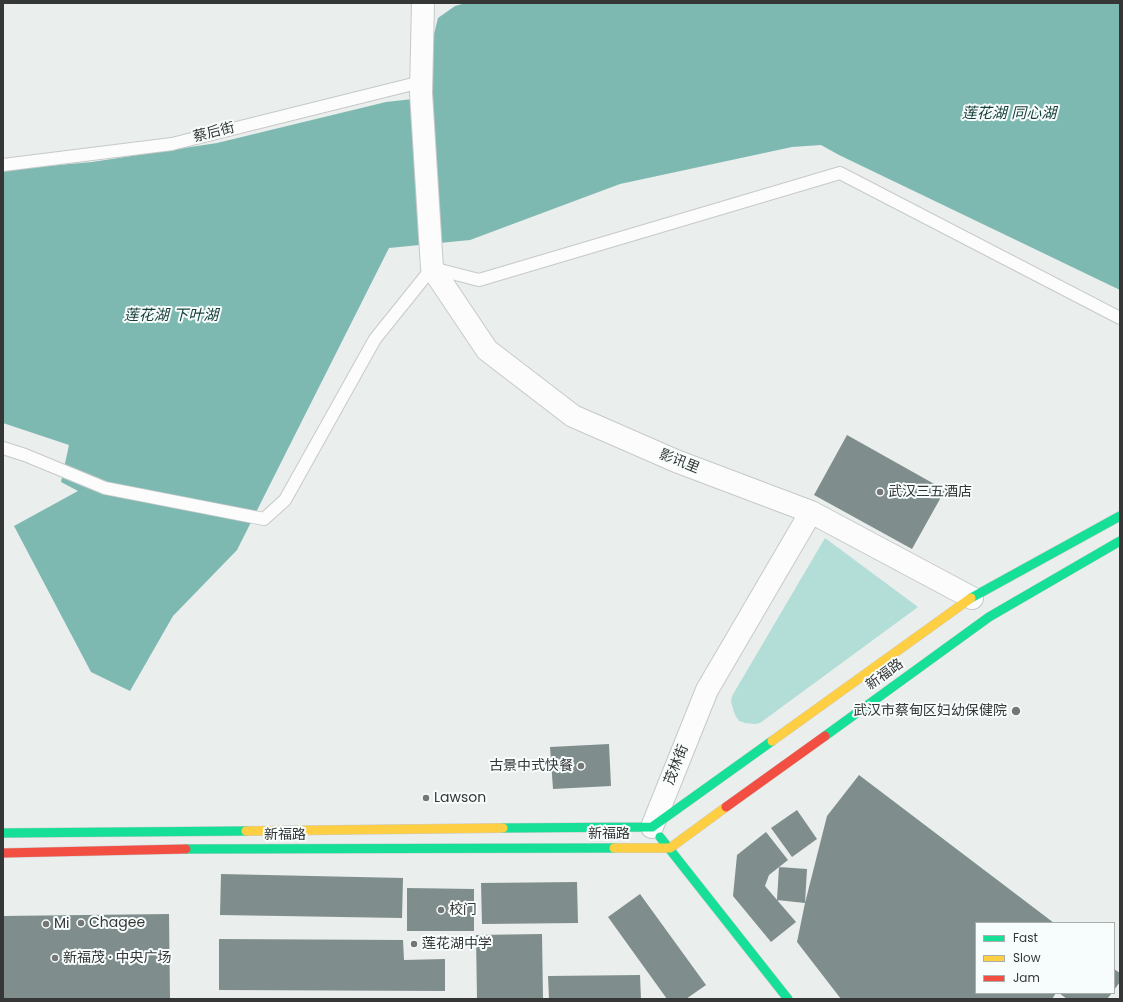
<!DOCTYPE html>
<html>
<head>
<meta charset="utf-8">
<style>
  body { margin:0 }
  #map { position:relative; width:1123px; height:1002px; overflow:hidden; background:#eaeeed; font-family:Poppins,sans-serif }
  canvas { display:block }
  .frame { position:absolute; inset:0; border:4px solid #343736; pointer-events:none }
  .legend { position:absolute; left:975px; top:922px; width:140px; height:72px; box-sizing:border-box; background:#f7fdfc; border:1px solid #a9aead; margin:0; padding:5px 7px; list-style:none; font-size:12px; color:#343736 }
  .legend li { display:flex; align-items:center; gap:8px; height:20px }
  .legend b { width:20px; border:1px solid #a9aead }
</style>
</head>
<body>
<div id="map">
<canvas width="1123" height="1002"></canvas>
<div class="frame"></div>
<ul class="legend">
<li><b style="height:5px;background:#16e098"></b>Fast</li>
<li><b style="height:5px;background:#ffcf43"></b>Slow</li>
<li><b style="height:5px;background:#f24e42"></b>Jam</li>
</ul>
</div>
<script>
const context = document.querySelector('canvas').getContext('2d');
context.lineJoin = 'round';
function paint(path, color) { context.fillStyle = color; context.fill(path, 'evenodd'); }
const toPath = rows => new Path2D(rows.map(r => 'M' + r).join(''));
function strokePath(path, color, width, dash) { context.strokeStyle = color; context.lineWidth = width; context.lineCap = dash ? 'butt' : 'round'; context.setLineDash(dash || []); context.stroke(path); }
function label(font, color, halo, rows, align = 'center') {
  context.font = font + ' Poppins,"Noto Sans SC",sans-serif'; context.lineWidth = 4; context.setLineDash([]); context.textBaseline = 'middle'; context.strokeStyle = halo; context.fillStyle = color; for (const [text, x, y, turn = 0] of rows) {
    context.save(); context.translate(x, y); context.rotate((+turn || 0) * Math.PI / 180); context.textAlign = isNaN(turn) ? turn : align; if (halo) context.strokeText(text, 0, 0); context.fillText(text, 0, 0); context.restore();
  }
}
const green = toPath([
  [825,538,918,607,760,723,755,724,745,723,739,721,735,715,731,702,732,696]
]);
const water = toPath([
  [466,3,1120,3,1120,290,839,155,821,145,792,147,620,184,470,240,389,248,237,550,173,616,130,691,91,672,14,526,78,491,61,482,69,445,3,423,3,170,92,162,217,143,386,102,431,97,433,38,438,18,455,6]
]);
const building = toPath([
  [847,435,945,490,912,549,814,495],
  [609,744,611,786,553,789,550,747],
  [859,775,1054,923,976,923,976,993,1056,993,1052,999,841,999,797,942,805,903,827,816],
  [797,810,817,839,792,857,771,828],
  [766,832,788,860,769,875,765,886,796,922,771,942,733,896,737,855],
  [779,867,807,869,805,903,777,900],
  [221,874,403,878,402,918,220,915],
  [577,882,578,923,482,924,481,883],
  [407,888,474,889,474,931,407,931],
  [640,894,706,985,686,999,667,999,608,917],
  [169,914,170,999,3,999,3,916],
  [542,934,543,999,477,999,476,935],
  [219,939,403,940,404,960,445,959,445,991,219,990],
  [1114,969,1120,973,1120,982,1114,990],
  [640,975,641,999,549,999,548,976],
  [1059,993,1112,993,1107,999,1067,999]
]);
const lane = toPath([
  [3,165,172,144,421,82],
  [3,448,25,455,105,488,264,519,285,500,375,339,432,268,479,280,840,173,1120,318]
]);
const street = toPath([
  [423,3,421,93,432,268,487,350,573,416,676,461,811,512,972,598],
  [652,827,707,690,811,512]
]);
const fast = toPath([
  [971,598,1120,516],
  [825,736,989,617,1120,541],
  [503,828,652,827,772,741],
  [3,833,246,831],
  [660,837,788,999],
  [186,849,614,848]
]);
const slow = toPath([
  [772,741,971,598],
  [246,831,503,828],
  [614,848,670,848,726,807]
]);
const jam = toPath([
  [726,807,825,736],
  [3,853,186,849]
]);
const markers = [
  [880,492,4,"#747776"],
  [1016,711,5,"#747776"],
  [581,766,4,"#747776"],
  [426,798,4,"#747776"],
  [441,910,4,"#747776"],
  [81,923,4,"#747776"],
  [46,924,4,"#747776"],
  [414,944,4,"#747776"],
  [55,958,4,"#747776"]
];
const streetNames = [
  ["蔡后街",214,133,-14],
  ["影讯里",679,462,22],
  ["新福路",885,675,-36],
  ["茂林街",677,765,-68],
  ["新福路",609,834],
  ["新福路",285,835]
];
const poiNames = [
  ["武汉三五酒店",888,492],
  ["武汉市蔡甸区妇幼保健院",1007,711,"right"],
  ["古景中式快餐",573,766,"right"],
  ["Lawson",434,798],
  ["校门",449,910],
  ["Chagee",89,923],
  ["Mi",54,924],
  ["莲花湖中学",422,944],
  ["新福茂 · 中央广场",63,958]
];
const waterNames = [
  ["莲花湖 同心湖",1009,114],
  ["莲花湖 下叶湖",171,316]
];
paint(green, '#b3ded7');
paint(water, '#7eb9b1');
paint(building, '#7f8e8c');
strokePath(lane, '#c7c9c9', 14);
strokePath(street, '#c7c9c9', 24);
strokePath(fast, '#c7c9c9', 10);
strokePath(slow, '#c7c9c9', 10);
strokePath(jam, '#c7c9c9', 10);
strokePath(lane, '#fcfcfc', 12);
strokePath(street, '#fcfcfc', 22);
strokePath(fast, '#16e098', 9);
strokePath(slow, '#ffcf43', 9);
strokePath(jam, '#f24e42', 9);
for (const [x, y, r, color] of markers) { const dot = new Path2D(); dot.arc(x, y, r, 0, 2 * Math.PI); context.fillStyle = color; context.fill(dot); strokePath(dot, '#f7fdfc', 1.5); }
label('14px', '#343736', '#f7fdfc', streetNames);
label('14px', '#343736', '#f7fdfc', poiNames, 'left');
label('italic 15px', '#153d37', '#f7fdfc', waterNames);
</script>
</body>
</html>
